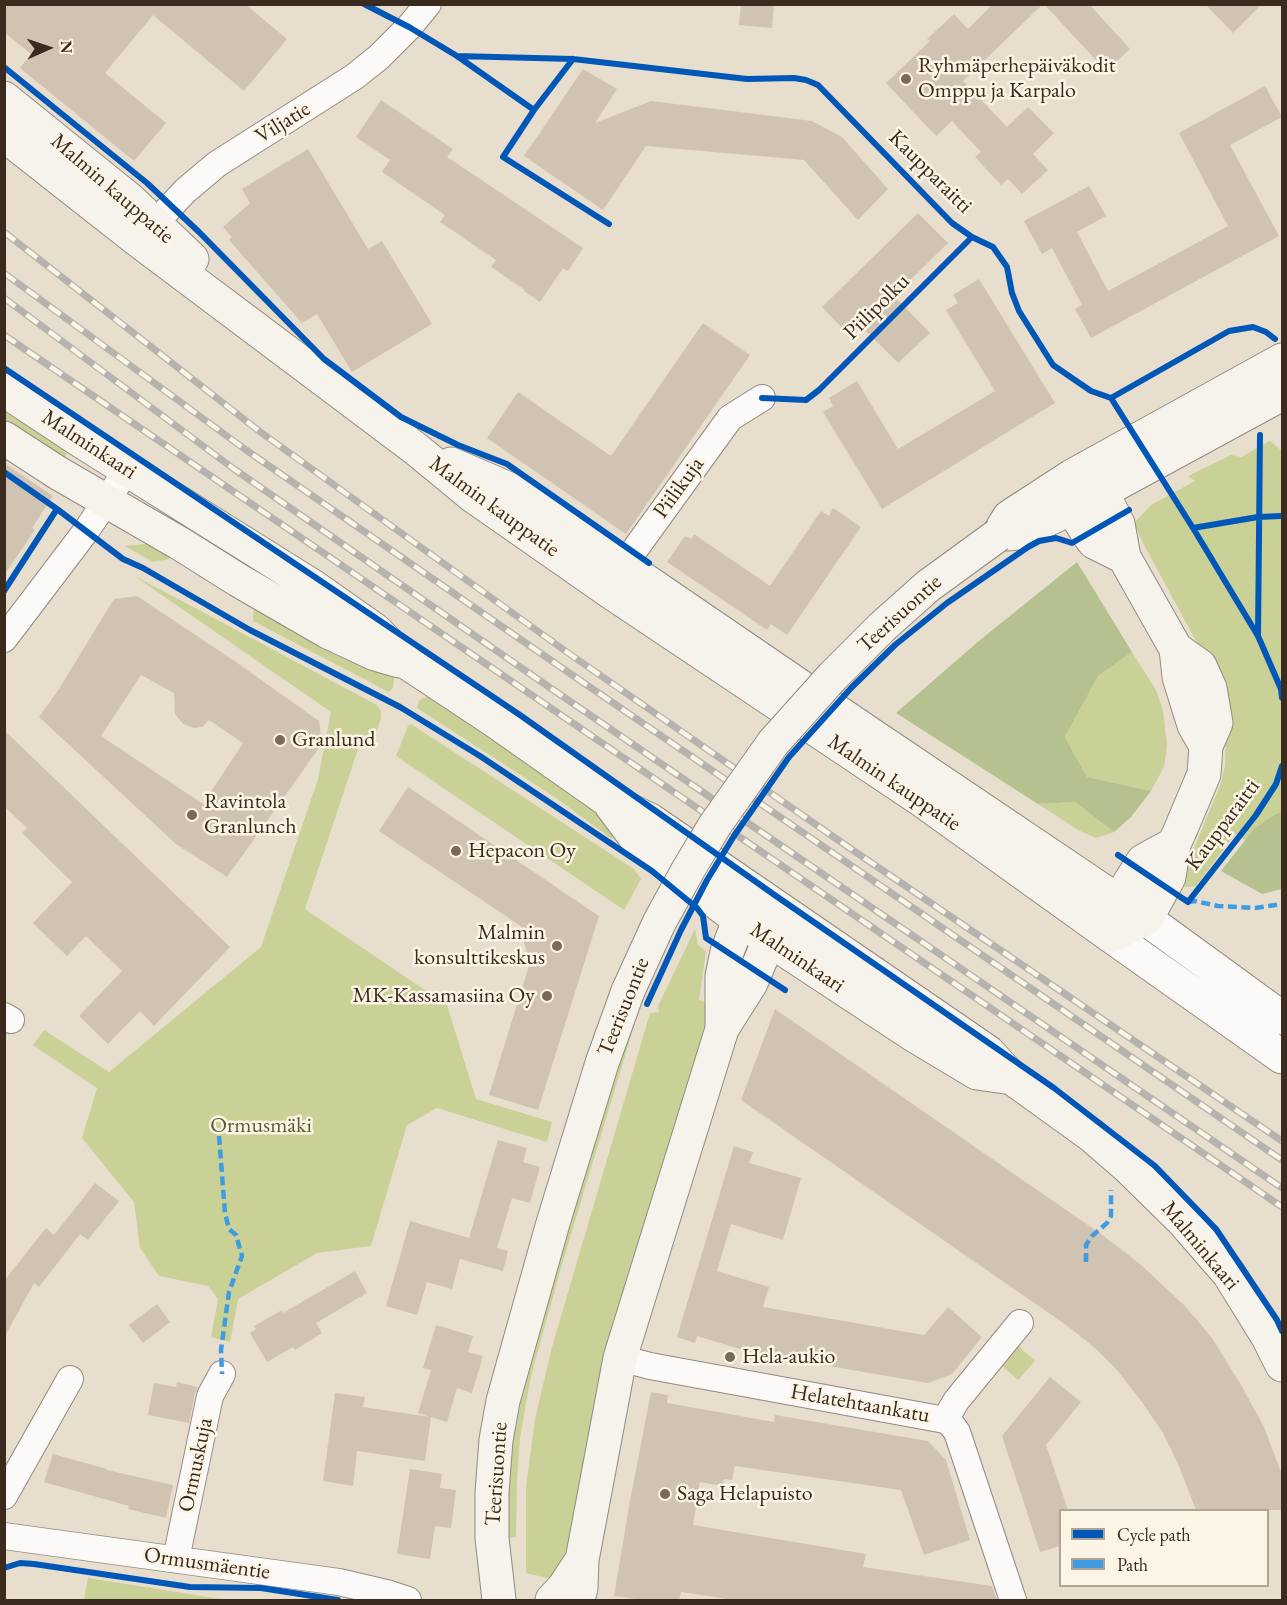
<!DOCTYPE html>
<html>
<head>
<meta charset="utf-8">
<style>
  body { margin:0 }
  #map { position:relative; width:1287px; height:1605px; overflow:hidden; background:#e8decd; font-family:"EB Garamond",serif }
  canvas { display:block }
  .frame { position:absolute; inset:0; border:6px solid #3b2a1e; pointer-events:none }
  .legend { position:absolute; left:1059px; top:1509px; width:210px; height:78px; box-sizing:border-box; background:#fcf5e5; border:2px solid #afa495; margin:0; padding:8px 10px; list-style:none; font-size:18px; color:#3b2a1e }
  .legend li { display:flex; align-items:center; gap:12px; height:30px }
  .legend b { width:30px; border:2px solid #afa495 }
  .north { position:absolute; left:18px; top:18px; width:60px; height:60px; -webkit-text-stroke:4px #fcf5e5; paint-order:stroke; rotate:87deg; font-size:16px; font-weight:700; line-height:24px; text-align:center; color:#3b2a1e }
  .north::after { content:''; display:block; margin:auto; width:21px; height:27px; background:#3b2a1e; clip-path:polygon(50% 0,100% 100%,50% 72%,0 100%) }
</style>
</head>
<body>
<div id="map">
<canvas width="1287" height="1605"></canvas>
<div class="frame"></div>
<ul class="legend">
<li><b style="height:8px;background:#0057b8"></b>Cycle path</li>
<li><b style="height:8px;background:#3f9ce0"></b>Path</li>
</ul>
<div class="north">N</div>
</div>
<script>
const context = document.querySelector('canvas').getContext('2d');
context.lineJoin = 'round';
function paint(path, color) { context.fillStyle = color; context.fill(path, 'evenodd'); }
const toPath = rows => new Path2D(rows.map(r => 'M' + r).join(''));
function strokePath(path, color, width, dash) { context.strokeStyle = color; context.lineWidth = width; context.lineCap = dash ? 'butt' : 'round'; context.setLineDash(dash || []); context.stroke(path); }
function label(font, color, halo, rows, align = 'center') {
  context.font = font + ' "EB Garamond",serif'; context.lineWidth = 5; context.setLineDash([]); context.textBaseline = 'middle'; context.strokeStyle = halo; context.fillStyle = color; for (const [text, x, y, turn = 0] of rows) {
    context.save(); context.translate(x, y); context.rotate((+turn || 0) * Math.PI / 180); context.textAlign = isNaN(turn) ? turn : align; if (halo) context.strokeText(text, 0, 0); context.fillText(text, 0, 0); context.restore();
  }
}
const green = toPath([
  [4,407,69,450,60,465,5,426],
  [1270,441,1282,451,1282,833,1250,843,1235,834,1196,886,1187,887,1179,885,1221,783,1225,766,1226,724,1209,665,1144,545,1134,523,1151,505,1195,481,1188,476,1231,455,1241,457],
  [145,544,170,552,169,559,153,562,125,546],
  [133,575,377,705,381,711,381,718,373,741,363,734,305,909,447,1005,476,1099,552,1122,547,1142,437,1108,407,1125,371,1246,317,1253,238,1299,230,1342,211,1337,218,1299,208,1286,159,1276,140,1248,134,1202,82,1138,97,1088,33,1045,44,1030,109,1072,261,947,318,779,331,712],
  [254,601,391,672,394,678,393,688,389,692,253,621],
  [1132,652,1156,690,1163,710,1167,746,1164,767,1151,791,1087,777,1065,737,1098,676],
  [428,697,435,697,546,772,616,828,612,839,556,798,417,708,419,701,423,698],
  [411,724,634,869,641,879,624,910,396,756,408,726],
  [1075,802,1114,832,1096,838,1080,831,1038,804],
  [695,929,698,945,706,951,699,1000,710,1004,711,1015,579,1512,556,1580,526,1573,526,1487,535,1419,552,1347,650,1013,659,1012,658,1006],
  [634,1015,637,1016,563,1261,532,1372,526,1403,520,1438,517,1481,516,1537,507,1538,506,1515,511,1435,526,1361],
  [1016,1344,1035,1361,1018,1380,999,1363],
  [88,1578,227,1600,84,1600]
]);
const forest = toPath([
  [1077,562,1132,652,1098,676,1065,737,1087,777,1151,791,1131,817,1114,832,1075,802,1038,804,896,713,980,640],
  [1282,812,1282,889,1262,894,1221,871,1254,829,1276,814]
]);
const building = toPath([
  [4,4,245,4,287,39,244,91,153,15,105,73,166,123,134,161,20,68,31,54,4,32],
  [741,4,774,4,772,28,739,25],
  [993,4,1043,4,963,81,1007,127,1028,107,1054,133,1033,154,1048,170,1022,194,1008,179,1001,185,975,157,981,152,952,121,936,136,886,83,930,41,927,39,954,14,968,29],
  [1044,4,1089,4,1130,49,1106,71],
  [1205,4,1262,4,1233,33],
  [583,69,617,89,595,123,651,101,812,121,842,137,888,189,858,220,804,160,646,146,603,210,524,156],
  [1265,86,1282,117,1230,145,1279,236,1091,338,1075,309,1082,305,1052,248,1042,254,1024,221,1089,186,1106,216,1077,232,1108,291,1228,226,1179,133],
  [381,100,453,149,447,157,583,248,568,271,563,268,540,302,524,291,525,290,491,267,496,260,440,222,445,215,382,172,390,160,356,137],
  [308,149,368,249,382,241,432,324,352,372,317,314,302,323,229,240,232,237,223,227,250,203,242,189],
  [918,213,948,243,894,296,930,333,898,363,862,327,858,331,851,324,844,330,822,307],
  [979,279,1055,403,882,509,823,412,833,406,829,398,857,381,898,449,995,391,946,310,958,303,953,295],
  [703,323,750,355,626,534,487,438,518,392,611,456],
  [4,463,53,496,32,528,35,530,4,575],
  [833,508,861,527,787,635,771,624,767,630,667,562,685,536,691,539,694,534,770,586,821,511,829,516],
  [137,596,233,660,319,721,322,744,227,877,176,844,39,717,57,692,114,599],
  [141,675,174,693,175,714,183,724,194,728,202,727,209,720,243,743,203,804,101,736],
  [4,730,230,947,154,1026,140,1011,108,1044,79,1016,122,971,86,936,67,956,33,923,72,882,22,833,27,828,4,806],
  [408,787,599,916,538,1110,489,1095,532,956,528,955,522,937,518,934,522,927,379,831],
  [775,1009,1101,1234,1140,1264,1186,1307,1212,1338,1241,1385,1264,1427,1282,1475,1282,1510,1196,1510,1179,1466,1163,1433,1142,1402,1117,1370,1096,1349,1069,1327,741,1100],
  [498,1140,527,1148,523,1162,540,1167,530,1203,512,1198,497,1248,508,1251,503,1271,460,1259,452,1289,427,1282,417,1315,386,1306,410,1221,469,1238],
  [734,1146,753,1152,749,1163,801,1178,783,1240,731,1224,717,1271,769,1287,763,1307,924,1335,948,1307,982,1337,952,1374,928,1383,753,1353,697,1336,695,1343,677,1337],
  [95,1183,119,1201,88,1240,80,1234,39,1287,34,1283,4,1338,4,1281,46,1228,54,1235],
  [355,1271,367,1293,316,1323,322,1333,295,1350,293,1347,267,1362,250,1333,256,1329,254,1326,282,1310,283,1313],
  [157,1304,170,1322,143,1343,129,1325],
  [436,1325,473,1336,468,1352,483,1356,472,1393,457,1388,447,1422,431,1417,425,1461,357,1451,353,1486,323,1481,335,1393,365,1397,363,1407,430,1417,418,1413,431,1370,423,1368],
  [1050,1377,1081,1402,1046,1445,1068,1510,1060,1510,1060,1546,1040,1552,1002,1436],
  [177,1382,198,1387,195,1393,189,1423,148,1415,154,1383,176,1387],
  [651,1392,668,1395,667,1403,774,1422,775,1415,928,1441,946,1460,970,1540,924,1555,901,1490,735,1466,732,1480,724,1479,722,1486,700,1482,693,1525,866,1554,863,1567,992,1586,997,1600,734,1600,681,1592,679,1600,643,1600,614,1596,630,1501],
  [53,1454,107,1469,107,1470,173,1485,166,1518,128,1509,129,1506,44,1482],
  [410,1469,442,1474,440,1488,456,1490,451,1528,435,1526,430,1559,397,1554]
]);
const minor = toPath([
  [143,236,185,191,217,164,354,77,379,57,409,27,428,4],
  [616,580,633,552,730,418,762,398],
  [4,639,86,531,127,470],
  [4,1016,11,1020],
  [620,1358,650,1366,945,1420,951,1424,957,1432,1013,1600],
  [945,1420,956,1401,1020,1323],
  [4,1496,70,1379],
  [4,1536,339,1582,390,1594,408,1600],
  [176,1559,210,1396,222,1374]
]);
const tertiary = toPath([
  [1123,904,1146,919,1282,1018],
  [1111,936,1282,1057]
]);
const secondary = toPath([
  [4,98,128,198,192,259],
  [4,135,139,241,416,449,473,496,609,591,923,801,1111,936],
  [4,390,81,441,314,587,375,630,409,664,495,721,606,799,650,820,988,1052,1012,1078,1091,1135,1128,1167,1182,1220,1229,1274,1268,1337,1282,1365],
  [4,438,58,473,179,543,238,580,328,632,375,654,399,661],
  [451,464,516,492,854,723,1118,901],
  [1084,482,1102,492,1118,524,1124,557,1176,649,1179,677,1194,725,1206,746],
  [1072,488,1072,508,1088,534,1094,542,1124,557],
  [1006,534,1019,533,1072,508,1282,394],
  [998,535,1009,517,1072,476,1282,360],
  [611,805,634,836,656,856,739,920,912,1034,977,1073,1012,1078],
  [1114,923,1118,901,1143,861,1174,844],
  [1111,936,1146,919,1169,877,1174,844,1180,831,1204,774,1206,746,1216,723,1210,688,1200,666,1176,649],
  [722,1029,722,976,727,952,739,920,758,911],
  [499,1600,492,1538,492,1492,496,1440,503,1401,553,1223,602,1063,628,991],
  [552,1600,564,1587,582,1560],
  [578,1600,581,1588,582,1560,620,1358,722,1029,751,983,769,940,771,904]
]);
const rail = toPath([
  [4,232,259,431,571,655,854,851,1282,1141],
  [4,273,246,450,562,668,1282,1160],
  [4,298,234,469,549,687,1282,1188],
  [4,335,1282,1207]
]);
const secondaryBridge = toPath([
  [628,991,659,923,688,870,715,825,773,743,833,676,882,627,928,586,998,535]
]);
const quiet = toPath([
  [1188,902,1195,901,1218,906,1255,908,1282,904],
  [219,1136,225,1213,229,1229,236,1235,242,1256,229,1292,221,1350,222,1374],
  [1086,1262,1086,1245,1092,1236,1107,1223,1111,1216,1111,1190]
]);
const cycleway = toPath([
  [364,4,409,27,457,56,573,59,747,79,794,78,806,80,818,85,952,223,972,237,993,247,1007,267,1012,293,1019,311,1053,365,1091,391,1111,398,1193,528,1258,636,1281,689,1282,698],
  [457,56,534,110],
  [573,59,534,110,503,157,609,224],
  [4,67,147,183,199,232,324,359,401,417,458,445,507,464,649,563],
  [4,368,520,715,776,896,1054,1088,1155,1166,1216,1229,1277,1320,1282,1331],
  [762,398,806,400,819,390,972,237],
  [1111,398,1229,331,1253,327,1266,332,1275,339],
  [4,472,57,509,123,559,143,568,250,630,400,707,480,756,652,871,697,908,703,916,706,938,785,990],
  [1193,528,1258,517,1281,516],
  [4,591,57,509],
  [1258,636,1260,435],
  [1118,855,1188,902,1256,815,1276,784,1282,766],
  [647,1004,681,930,707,880,734,836,789,757,852,687,895,645,947,603,1028,547,1039,541,1056,538,1072,543,1129,510],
  [4,1568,20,1563,34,1564,190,1587,261,1588,338,1600]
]);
const markers = [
  [906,79,6,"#78695b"],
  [280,740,6,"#78695b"],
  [192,815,6,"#78695b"],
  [456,851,6,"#78695b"],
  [557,946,6,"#78695b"],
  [547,996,6,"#78695b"],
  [730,1357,6,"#78695b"],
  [665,1494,6,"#78695b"]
];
const poiNames = [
  ["Ryhmäperhepäiväkodit",918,66],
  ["Omppu ja Karpalo",918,91],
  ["Granlund",292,740],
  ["Ravintola",204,802],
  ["Granlunch",204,827],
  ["Hepacon Oy",468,851],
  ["Malmin",545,933,"right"],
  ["konsulttikeskus",545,958,"right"],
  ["MK-Kassamasiina Oy",535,996,"right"],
  ["Hela-aukio",742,1357],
  ["Saga Helapuisto",677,1494]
];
const streetNames = [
  ["Viljatie",283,123,-32],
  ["Kaupparaitti",930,172,45],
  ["Malmin kauppatie",112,189,41],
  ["Piilipolku",877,307,-45],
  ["Malminkaari",89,445,33],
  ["Piilikuja",679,488,-54],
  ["Malmin kauppatie",494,507,36],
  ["Teerisuontie",900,614,-42],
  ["Malmin kauppatie",894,783,34],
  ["Kaupparaitti",1223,825,-53],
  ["Malminkaari",797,958,34],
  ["Teerisuontie",624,1007,-68],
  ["Malminkaari",1200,1246,50],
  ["Helatehtaankatu",860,1404,10],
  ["Ormuskuja",196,1465,-78],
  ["Teerisuontie",497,1474,-86],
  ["Ormusmäentie",207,1564,8]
];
const parkNames = [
  ["Ormusmäki",261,1126]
];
paint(green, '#c9d197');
paint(forest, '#b5c290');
paint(building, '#d0c3b1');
strokePath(minor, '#938a80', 28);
strokePath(tertiary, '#938a80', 35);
strokePath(secondary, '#938a80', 35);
strokePath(minor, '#fcfaf8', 26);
strokePath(tertiary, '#fcfaf8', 33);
strokePath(secondary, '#f6f2ec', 33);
strokePath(rail, '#b6b3ae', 7);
strokePath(rail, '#fcf5e5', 4.5, [14]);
strokePath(secondaryBridge, '#938a80', 35, []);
strokePath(secondaryBridge, '#f6f2ec', 33);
strokePath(quiet, '#3f9ce0', 4.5, [9, 4.5]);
strokePath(cycleway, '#0057b8', 6);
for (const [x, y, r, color] of markers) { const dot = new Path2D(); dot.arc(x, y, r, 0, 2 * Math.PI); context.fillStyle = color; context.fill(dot); strokePath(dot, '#fcf5e5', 2); }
label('22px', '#3b2a1e', '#fcf5e5', poiNames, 'left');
label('22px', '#3b2a1e', '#fcf5e5', streetNames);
label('22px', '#5e5935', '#fcf5e5', parkNames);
</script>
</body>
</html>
